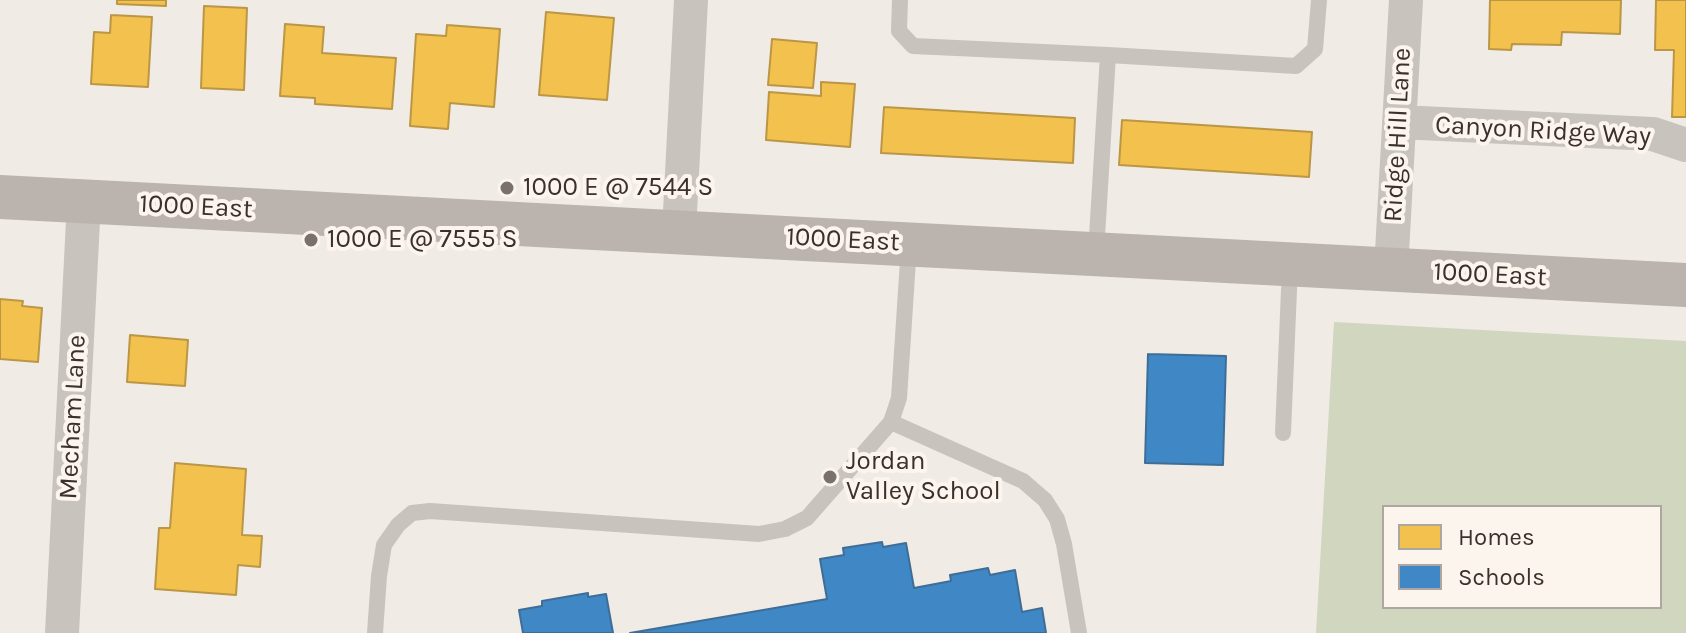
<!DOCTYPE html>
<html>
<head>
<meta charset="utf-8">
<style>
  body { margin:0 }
  #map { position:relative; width:1686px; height:633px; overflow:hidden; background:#f0ebe5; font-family:Karla,sans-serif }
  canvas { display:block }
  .legend { position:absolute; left:1382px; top:505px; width:280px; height:104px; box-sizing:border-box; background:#fbf5ee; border:2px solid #aea6a0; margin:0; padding:10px 14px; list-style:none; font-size:24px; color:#3b302b }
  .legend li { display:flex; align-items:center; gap:16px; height:40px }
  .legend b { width:40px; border:2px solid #aea6a0 }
</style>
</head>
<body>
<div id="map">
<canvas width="1686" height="633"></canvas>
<ul class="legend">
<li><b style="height:22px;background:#f2c14e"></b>Homes</li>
<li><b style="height:22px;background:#3f88c5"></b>Schools</li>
</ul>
</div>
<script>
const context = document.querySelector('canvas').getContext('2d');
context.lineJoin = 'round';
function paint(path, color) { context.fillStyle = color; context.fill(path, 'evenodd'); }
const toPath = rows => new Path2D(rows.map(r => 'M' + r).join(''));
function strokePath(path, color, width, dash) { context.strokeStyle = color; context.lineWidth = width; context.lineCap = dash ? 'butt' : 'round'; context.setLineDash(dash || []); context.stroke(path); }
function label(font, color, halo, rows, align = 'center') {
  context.font = font + ' Karla,sans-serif'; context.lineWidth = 8; context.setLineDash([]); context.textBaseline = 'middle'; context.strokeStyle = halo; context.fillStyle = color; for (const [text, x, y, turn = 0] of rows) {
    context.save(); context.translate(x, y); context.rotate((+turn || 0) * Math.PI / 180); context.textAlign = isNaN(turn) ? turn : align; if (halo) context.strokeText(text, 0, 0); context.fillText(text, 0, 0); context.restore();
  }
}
const green = toPath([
  [1334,322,1686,341,1686,633,1316,633],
  [1384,507,1660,507,1660,607,1384,607]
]);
const homes = toPath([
  [117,0,166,0,166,6,117,4,117,0],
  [1490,0,1621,0,1620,34,1562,32,1561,45,1512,44,1511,50,1489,49,1490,0],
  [1656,0,1686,0,1686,117,1672,117,1674,50,1655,50,1656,0],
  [204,6,247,8,244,90,201,88,204,6],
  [546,12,614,18,607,100,539,95,546,12],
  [111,15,152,17,148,87,91,84,94,32,110,33,111,15],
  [285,24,324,27,322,53,396,58,392,109,315,104,315,98,280,96,285,24],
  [447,25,500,29,494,107,450,103,448,129,410,126,416,34,446,36,447,25],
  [772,39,817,43,813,88,768,85,772,39],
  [821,82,855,84,850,147,766,140,769,92,821,96,821,82],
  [884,107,1075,118,1073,163,881,153,884,107],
  [1122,120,1312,132,1309,177,1119,165,1122,120],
  [0,299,23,301,22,306,42,308,38,362,0,359,0,299],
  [130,335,188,340,185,386,127,382,130,335],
  [175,463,246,469,242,535,262,536,260,567,238,565,236,595,155,589,159,528,170,528,175,463]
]);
const schools = toPath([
  [1148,354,1226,356,1223,465,1145,463,1148,354],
  [882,542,883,547,906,543,914,588,951,581,950,575,988,568,990,575,1015,570,1022,612,1042,608,1046,633,630,633,827,599,820,559,844,555,843,548,882,542],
  [588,593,588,597,606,594,613,633,523,633,519,610,542,606,542,601,588,593]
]);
const lane = toPath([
  [900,0,899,31,913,46,1108,55,1096,253],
  [1108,55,1296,66,1315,49,1319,0],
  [891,422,899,398,909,245],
  [1283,433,1290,266],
  [375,633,379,576,384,545,398,525,412,513,430,511,759,534,785,529,807,518,891,422,1023,481,1045,500,1057,519,1064,544,1079,633]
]);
const street = toPath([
  [1399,122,1653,134,1686,145],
  [679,231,691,0],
  [1391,270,1406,0],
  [62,633,84,201]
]);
const secondary = toPath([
  [0,197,1686,285]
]);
const markers = [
  [507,188,8,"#7a716c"],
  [311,240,8,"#7a716c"],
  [830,477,8,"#7a716c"]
];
const streetNames = [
  ["Canyon Ridge Way",1543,131,3],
  ["Ridge Hill Lane",1398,135,-87],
  ["1000 East",196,207,3],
  ["1000 East",843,240,3],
  ["1000 East",1490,275,3],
  ["Mecham Lane",73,417,-87]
];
const poiNames = [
  ["1000 E @ 7544 S",523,188],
  ["1000 E @ 7555 S",327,240],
  ["Jordan",846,462],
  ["Valley School",846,492]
];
paint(green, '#d1d6bf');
paint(homes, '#f2c14e');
strokePath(homes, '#bb9644', 2);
paint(schools, '#3f88c5');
strokePath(schools, '#3e6e97', 2);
strokePath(lane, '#c9c3be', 16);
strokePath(street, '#c9c3be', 34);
strokePath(secondary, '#bab3ae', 44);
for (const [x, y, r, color] of markers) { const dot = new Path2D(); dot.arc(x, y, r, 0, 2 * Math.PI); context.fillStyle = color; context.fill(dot); strokePath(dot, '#fbf5ee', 3); }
label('26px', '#3b302b', '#fbf5ee', streetNames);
label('26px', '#3b302b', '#fbf5ee', poiNames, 'left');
</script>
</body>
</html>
